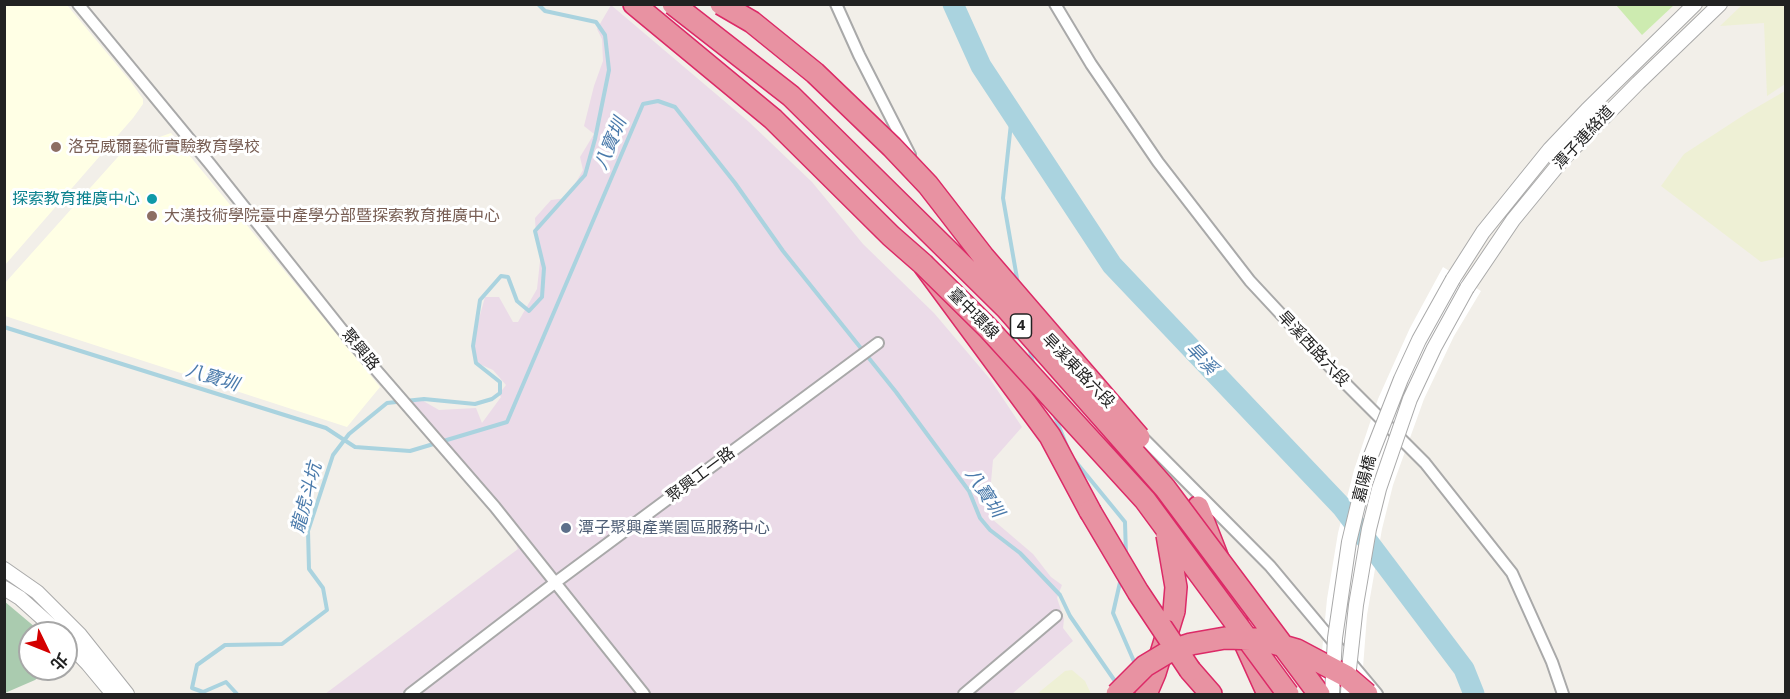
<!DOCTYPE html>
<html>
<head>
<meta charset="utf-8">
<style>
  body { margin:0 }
  #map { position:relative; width:1790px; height:699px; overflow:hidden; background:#f2efe9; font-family:"Open Sans","Noto Sans TC",sans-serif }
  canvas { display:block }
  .frame { position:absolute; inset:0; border:6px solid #222; pointer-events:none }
  .north { position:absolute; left:18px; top:621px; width:60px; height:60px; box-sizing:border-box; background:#fff; border:2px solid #a7a7a7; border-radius:50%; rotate:133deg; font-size:16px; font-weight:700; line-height:24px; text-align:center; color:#222 }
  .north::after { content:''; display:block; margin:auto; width:21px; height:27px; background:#d40000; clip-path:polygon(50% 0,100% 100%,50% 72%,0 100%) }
</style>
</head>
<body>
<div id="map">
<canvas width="1790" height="699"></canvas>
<div class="frame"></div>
<div class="north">北</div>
</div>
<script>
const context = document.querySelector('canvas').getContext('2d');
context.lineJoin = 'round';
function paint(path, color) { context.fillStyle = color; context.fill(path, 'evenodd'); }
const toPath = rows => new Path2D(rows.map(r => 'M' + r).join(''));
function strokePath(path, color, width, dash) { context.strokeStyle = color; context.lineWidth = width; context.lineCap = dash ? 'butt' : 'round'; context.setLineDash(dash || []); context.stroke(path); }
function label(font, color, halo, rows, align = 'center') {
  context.font = font + ' "Open Sans","Noto Sans TC",sans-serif'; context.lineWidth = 6; context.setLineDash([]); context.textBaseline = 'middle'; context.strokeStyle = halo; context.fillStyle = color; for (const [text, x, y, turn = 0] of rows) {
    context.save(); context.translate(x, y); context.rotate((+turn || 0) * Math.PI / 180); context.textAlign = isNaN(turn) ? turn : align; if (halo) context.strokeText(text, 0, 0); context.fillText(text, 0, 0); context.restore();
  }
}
const industrial = toPath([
  [611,5,749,122,812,182,863,244,934,313,990,379,1022,427,993,460,990,493,997,516,992,519,1033,554,1051,577,1062,585,1057,598,1064,619,1063,628,1073,641,1012,694,325,694,518,549,513,538,405,409,418,398,439,410,476,408,482,423,501,397,499,394,506,385,493,370,477,363,473,340,485,297,499,297,513,322,518,322,537,289,541,252,536,237,535,218,551,200,567,198,583,170,580,157,594,134,584,126,594,86,603,61,602,39,597,29]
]);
const education = toPath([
  [5,4,67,5,131,82,143,99,143,104,133,118,5,265],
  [171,133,380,387,347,427,5,316,5,283,125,149]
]);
const farmland = toPath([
  [1743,4,1785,5,1785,84,1767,96,1764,23,1720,26],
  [1785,91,1785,257,1761,262,1661,186,1684,154,1747,113],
  [1072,670,1085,681,1091,694,1037,694,1065,671]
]);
const grass = toPath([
  [1616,5,1674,5,1642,35]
]);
const cemetery = toPath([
  [4,601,42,633,30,633,30,669,48,669,35,680,5,693]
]);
const pier = toPath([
  [1443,267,1481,291,1454,336,1424,399,1393,485,1382,529,1367,615,1361,694,1318,694,1327,599,1338,533,1354,470,1378,399,1395,361,1410,328]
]);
const stream = toPath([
  [1012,114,1003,198,1018,284],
  [4,327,326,428,355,447,410,451,507,422,643,104,658,101,675,107,735,183,783,251,896,392,969,491,980,518,990,530,1020,553,1060,595,1070,616,1117,684],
  [1029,347,1033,363],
  [1054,414,1068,449],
  [1071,456,1125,522,1126,556],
  [1121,578,1113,613,1136,666],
  [237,694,226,682,203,692,192,688,197,665,225,645,282,644,327,610,323,588,309,569,308,531,333,455,349,434,387,403,424,399,475,404,492,399,500,393,500,382,476,363,473,346,480,300,501,276,508,277,517,301,529,311,542,297,544,268,535,231,585,175,595,139,609,70,605,35,596,22,545,11,538,4]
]);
const river = toPath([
  [953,4,981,66,1112,265,1342,507,1464,669,1474,694]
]);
const minor = toPath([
  [78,4,210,164,351,341,495,507,644,694],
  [836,4,859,55,910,155],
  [1055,4,1091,64,1158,162,1250,281,1345,383,1425,463,1512,573,1552,662,1563,694],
  [1138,433,1270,566,1377,694],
  [410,694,556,582,878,343],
  [964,694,1056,616]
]);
const tertiary = toPath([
  [1453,279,1483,232,1550,149,1587,110,1695,4],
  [1467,288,1513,220,1563,159,1638,83,1720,4],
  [4,569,37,592,80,635,127,694],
  [4,588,20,598,59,633],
  [66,641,88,664,113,694]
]);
const motorway = toPath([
  [634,4,773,119,891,236,923,264,1050,436,1090,511],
  [1198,507,1219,561,1239,630,1268,694],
  [1190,670,1211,694],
  [1146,694,1155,673,1174,611]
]);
const tertiaryBridge = toPath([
  [1332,694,1335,638,1349,542,1368,463,1401,379,1419,340,1453,279],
  [1348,694,1349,669,1356,605,1369,529,1379,489,1410,399,1434,348,1467,288]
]);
const motorwayBridge = toPath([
  [673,4,791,96,1007,309,1165,488,1319,694],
  [721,4,752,22,815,73,892,147,928,185,983,256,1139,437],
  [923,264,988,328,1145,500,1288,694],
  [1090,511,1138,592,1190,670],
  [1167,535,1176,587,1174,611],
  [1117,694,1145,666,1170,651,1191,644,1225,638,1259,639,1297,650,1346,676,1367,694]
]);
const markers = [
  [56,147,6,"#8d6e63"],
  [152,199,6,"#0f9aa8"],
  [152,216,6,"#8d6e63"],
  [566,528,6,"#5c6f8a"]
];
const shields = [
  [1021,326,21]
];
const shieldNames = [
  ["4",1021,326]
];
const streetNames = [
  ["潭子連絡道",1584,138,-47],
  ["臺中環線",973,314,45],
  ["旱溪西路六段",1313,349,47],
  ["聚興路",360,350,50],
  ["旱溪東路六段",1078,371,46],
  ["聚興工一路",701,475,-37],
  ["嘉陽橋",1365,479,-75]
];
const educationNames = [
  ["洛克威爾藝術實驗教育學校",68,147],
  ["大漢技術學院臺中產學分部暨探索教育推廣中心",164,216]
];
const cultureNames = [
  ["探索教育推廣中心",140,199]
];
const serviceNames = [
  ["潭子聚興產業園區服務中心",578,528]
];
const waterNames = [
  ["八寶圳",611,144,-67],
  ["旱溪",1201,359,46],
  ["八寶圳",212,378,17],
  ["八寶圳",984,493,57],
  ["龍虎斗坑",307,498,-75]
];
paint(industrial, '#ebdbe8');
paint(education, '#ffffe5');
paint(farmland, '#eef0d5');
paint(grass, '#cdebb0');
paint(cemetery, '#aacbaf');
paint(pier, '#fff');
strokePath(stream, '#aad3df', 4);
strokePath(river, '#aad3df', 21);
strokePath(minor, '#a9a9a9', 14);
strokePath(tertiary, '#a9a9a9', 16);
strokePath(motorway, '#dc2a67', 24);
strokePath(minor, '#fff', 10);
strokePath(tertiary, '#fff', 14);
strokePath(motorway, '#e892a2', 21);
strokePath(tertiaryBridge, '#a9a9a9', 16, []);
strokePath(motorwayBridge, '#dc2a67', 24, []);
strokePath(tertiaryBridge, '#fff', 14);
strokePath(motorwayBridge, '#e892a2', 21);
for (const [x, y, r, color] of markers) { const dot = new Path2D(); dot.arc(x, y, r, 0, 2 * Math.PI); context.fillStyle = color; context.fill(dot); strokePath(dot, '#fff', 2); }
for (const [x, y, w] of shields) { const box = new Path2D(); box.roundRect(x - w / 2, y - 12, w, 24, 4.5); context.fillStyle = '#fff'; context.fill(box); strokePath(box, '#222', 1.5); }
label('bold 15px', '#222', null, shieldNames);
label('16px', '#222', '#fff', streetNames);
label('16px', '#785e54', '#fff', educationNames, 'left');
label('16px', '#0d838f', '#fff', cultureNames, 'right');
label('16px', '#4e5e75', '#fff', serviceNames, 'left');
label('italic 18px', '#4a7aab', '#fff', waterNames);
</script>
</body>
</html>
